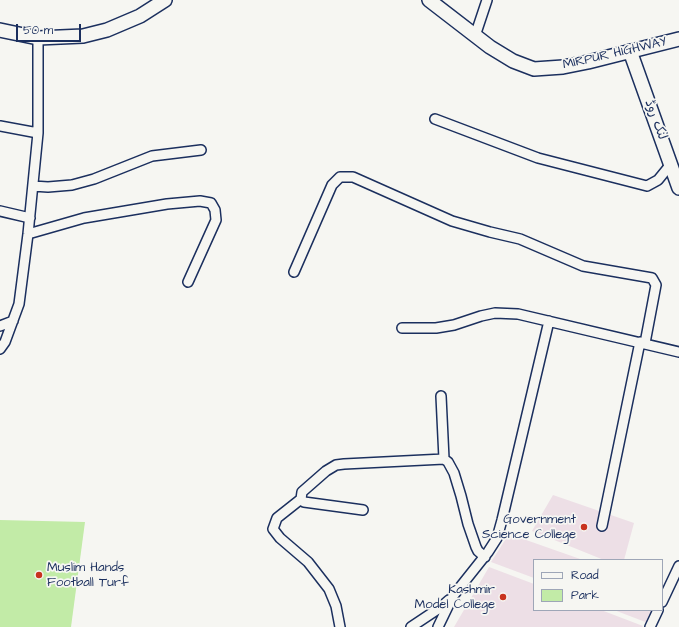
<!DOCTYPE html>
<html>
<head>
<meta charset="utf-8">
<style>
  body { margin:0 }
  #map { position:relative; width:679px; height:627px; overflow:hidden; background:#f6f6f2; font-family:"Architects Daughter",sans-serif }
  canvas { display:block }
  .legend { position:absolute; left:533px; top:559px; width:130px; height:52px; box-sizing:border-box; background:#f6f6f2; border:1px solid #9ea6b7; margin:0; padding:5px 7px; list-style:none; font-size:12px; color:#1b2f5e }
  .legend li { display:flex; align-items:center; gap:8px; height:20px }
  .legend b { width:20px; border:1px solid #9ea6b7 }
  .scale { position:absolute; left:16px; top:24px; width:65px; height:18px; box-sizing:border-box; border:2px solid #1b2f5e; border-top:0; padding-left:5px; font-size:12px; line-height:14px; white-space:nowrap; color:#1b2f5e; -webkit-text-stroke:3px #f6f6f2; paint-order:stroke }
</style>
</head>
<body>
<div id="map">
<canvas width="679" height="627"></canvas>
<ul class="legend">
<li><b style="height:5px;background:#f6f6f2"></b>Road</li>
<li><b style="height:11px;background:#c2eba7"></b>Park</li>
</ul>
<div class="scale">50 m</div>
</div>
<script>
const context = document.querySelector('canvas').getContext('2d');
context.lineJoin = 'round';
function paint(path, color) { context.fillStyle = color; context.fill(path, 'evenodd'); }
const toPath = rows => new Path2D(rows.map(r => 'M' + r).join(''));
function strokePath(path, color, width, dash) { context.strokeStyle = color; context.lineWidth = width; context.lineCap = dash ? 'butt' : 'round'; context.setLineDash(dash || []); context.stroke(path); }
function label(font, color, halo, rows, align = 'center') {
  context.font = font + ' "Architects Daughter","Playpen Sans Arabic",sans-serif'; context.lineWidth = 3.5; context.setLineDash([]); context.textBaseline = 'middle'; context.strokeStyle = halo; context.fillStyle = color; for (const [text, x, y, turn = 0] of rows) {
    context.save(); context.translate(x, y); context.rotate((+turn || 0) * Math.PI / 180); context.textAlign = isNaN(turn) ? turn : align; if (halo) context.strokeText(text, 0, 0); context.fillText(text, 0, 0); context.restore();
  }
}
const built = toPath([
  [553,495,634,523,624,560,604,560,532,531],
  [509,534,583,560,534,560,534,578,491,562],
  [489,567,534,584,534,610,601,610,643,626,642,627,454,627],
  [614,610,652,610,648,623]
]);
const green = toPath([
  [0,520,85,522,71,627,0,627]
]);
const minor = toPath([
  [475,36,487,0],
  [435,119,538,158,647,186,658,180,671,164],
  [0,126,38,133],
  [33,186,48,187,72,185,94,179,152,156,201,150],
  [0,211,30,218],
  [28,234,84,218,167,204,200,201,211,203,215,210,216,220,188,282],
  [294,272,332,185,340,177,353,177,452,221,490,232,520,239,583,266,652,278,656,285,645,343],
  [0,326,13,321],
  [402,328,436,328,454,325,481,316,495,313,518,314,679,352],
  [0,349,5,342,19,304,28,234,38,133,38,38],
  [441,396,444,459],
  [301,499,304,502,363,510],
  [602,526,640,342],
  [662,602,679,566],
  [340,627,336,606,329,589,308,562,280,538,273,529,277,518,301,499,302,492,326,471,336,465,344,464,444,459,448,462,454,473,461,496,468,524,476,547,478,551,485,557],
  [411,627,441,607,449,600],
  [438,627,453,596,488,552,497,538,502,520,549,321],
  [650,627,658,610]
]);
const secondary = toPath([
  [429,0,490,47,513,61,534,69,563,67,588,62,679,39],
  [0,30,38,38,83,36,107,30,140,16,165,0],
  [630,51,679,188]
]);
const markers = [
  [584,527,4,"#c8321e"],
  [39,575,4,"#c8321e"],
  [503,597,4,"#c8321e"]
];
const streetNames = [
  ["MIRPUR HIGHWAY",615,54,-13],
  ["لنک روڈ",655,120,70]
];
const poiNames = [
  ["Government",576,520],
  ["Science College",576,535],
  ["Muslim Hands",47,568,"left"],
  ["Football Turf",47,583,"left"],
  ["Kashmir",495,590],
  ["Model College",495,605]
];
paint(built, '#eddfe6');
paint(green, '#c2eba7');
strokePath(minor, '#1b2f5e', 12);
strokePath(secondary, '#1b2f5e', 16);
strokePath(minor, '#f6f6f2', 9);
strokePath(secondary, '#f6f6f2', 13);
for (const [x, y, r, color] of markers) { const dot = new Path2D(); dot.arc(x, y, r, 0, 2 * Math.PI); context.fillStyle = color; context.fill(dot); strokePath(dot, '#f6f6f2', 1.5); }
label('13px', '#1b2f5e', '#f6f6f2', streetNames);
label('13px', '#1b2f5e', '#f6f6f2', poiNames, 'right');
</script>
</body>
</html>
